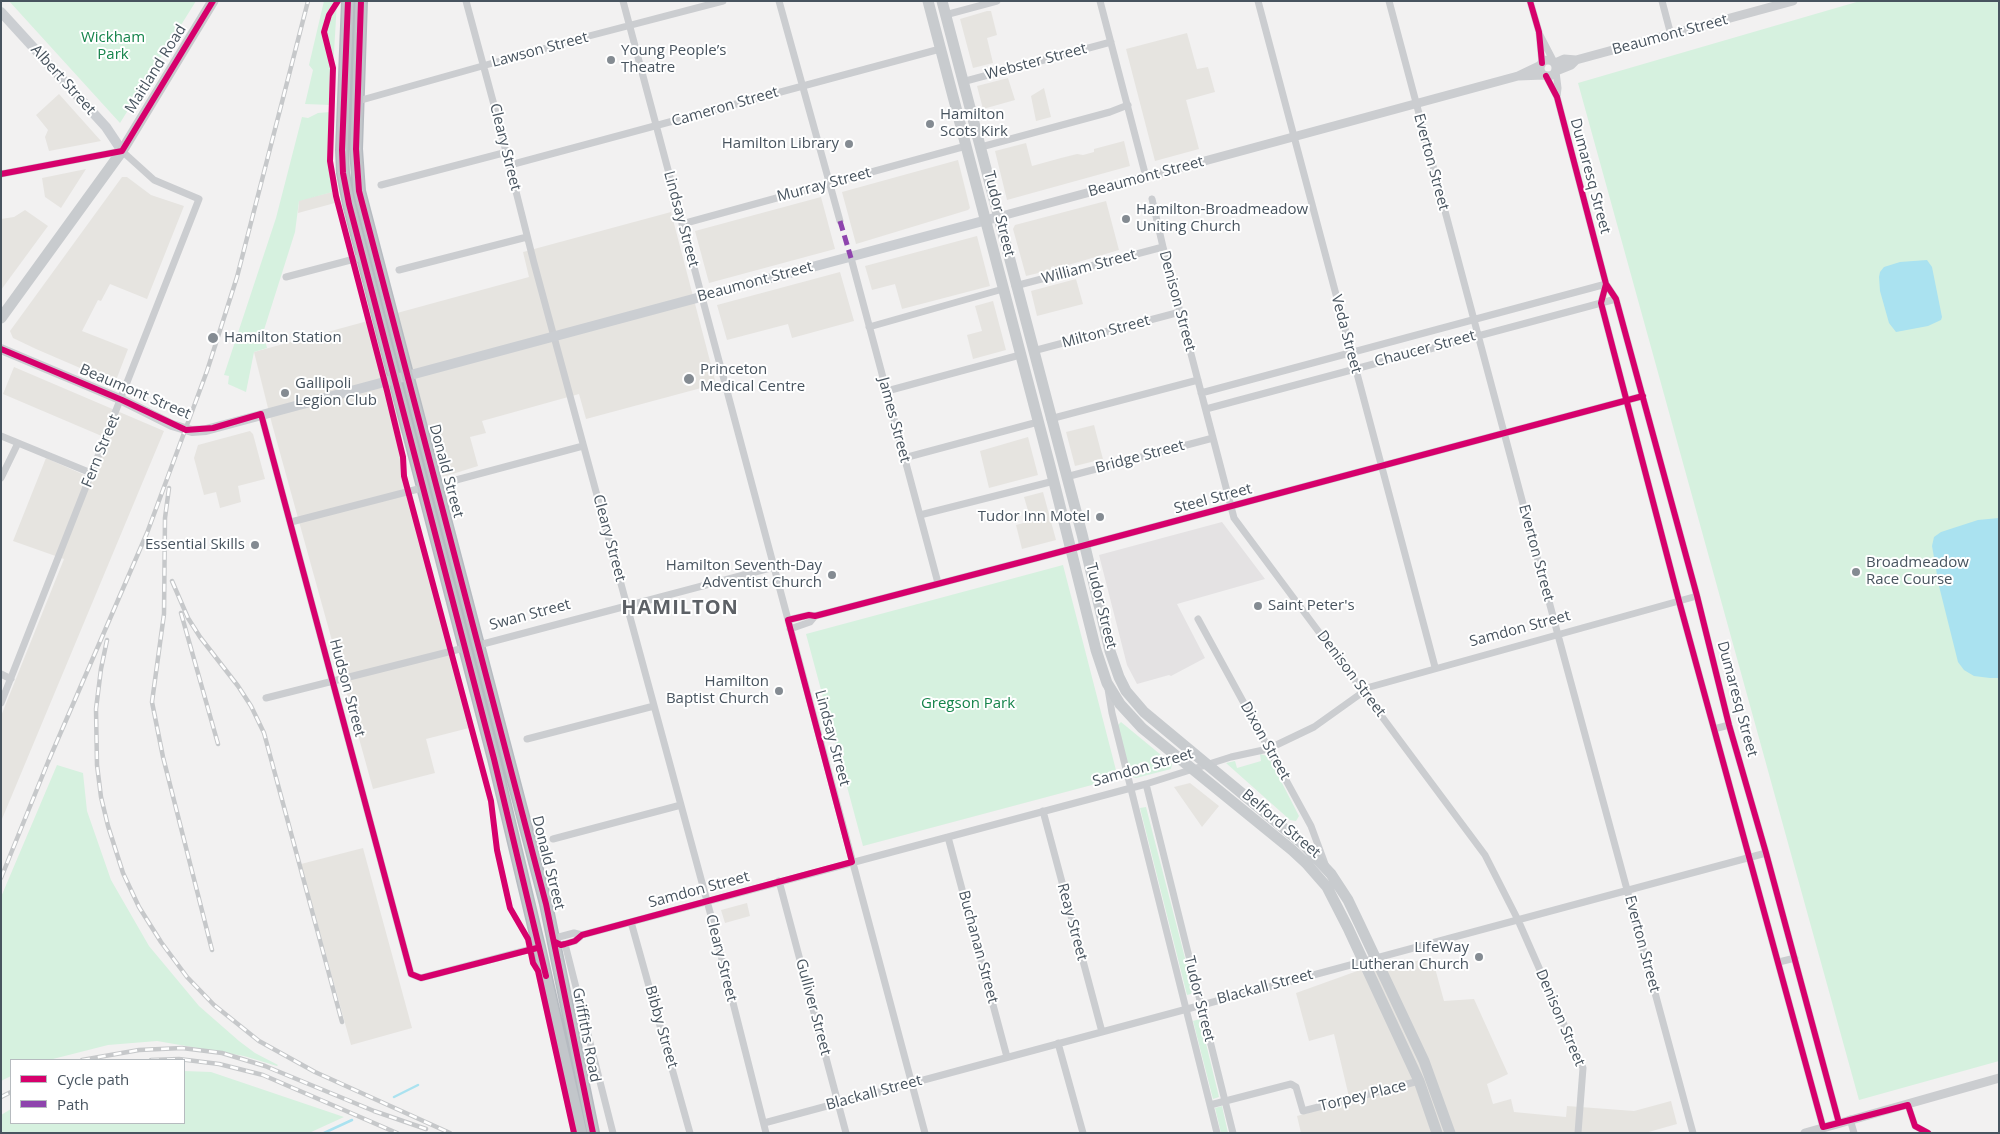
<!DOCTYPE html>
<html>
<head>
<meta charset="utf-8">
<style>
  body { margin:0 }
  #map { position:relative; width:2000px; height:1134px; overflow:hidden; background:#f2f1f1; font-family:"Open Sans",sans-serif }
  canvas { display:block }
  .frame { position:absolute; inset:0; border:2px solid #48545f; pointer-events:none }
  .legend { position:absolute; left:10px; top:1059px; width:175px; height:65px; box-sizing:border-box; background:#fff; border:1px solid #b6bbbf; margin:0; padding:6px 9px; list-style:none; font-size:15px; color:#48545f }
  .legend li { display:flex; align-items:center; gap:10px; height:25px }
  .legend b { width:25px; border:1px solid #b6bbbf }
</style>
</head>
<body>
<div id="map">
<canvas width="2000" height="1134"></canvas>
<div class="frame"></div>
<ul class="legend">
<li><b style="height:6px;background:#d6006c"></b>Cycle path</li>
<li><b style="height:6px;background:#8e44ad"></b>Path</li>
</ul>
</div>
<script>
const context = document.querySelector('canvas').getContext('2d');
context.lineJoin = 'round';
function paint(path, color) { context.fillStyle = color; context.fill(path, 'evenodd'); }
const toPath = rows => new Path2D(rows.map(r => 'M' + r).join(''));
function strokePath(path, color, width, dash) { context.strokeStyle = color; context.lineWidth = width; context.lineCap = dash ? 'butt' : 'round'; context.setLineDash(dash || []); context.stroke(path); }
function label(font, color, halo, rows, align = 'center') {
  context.font = font + ' "Open Sans",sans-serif'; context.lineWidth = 4; context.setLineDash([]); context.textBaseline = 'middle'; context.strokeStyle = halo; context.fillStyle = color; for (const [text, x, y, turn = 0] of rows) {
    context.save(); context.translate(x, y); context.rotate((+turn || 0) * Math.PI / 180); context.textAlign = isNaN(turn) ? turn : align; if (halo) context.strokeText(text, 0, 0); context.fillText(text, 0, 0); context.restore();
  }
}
const commercial = toPath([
  [987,11,991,11,997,35,987,38,993,63,973,68,960,19],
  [1187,33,1197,69,1208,67,1215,92,1186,100,1199,149,1155,161,1126,49],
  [1008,78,1015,100,983,109,977,86],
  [1044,88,1051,117,1036,121,1031,96],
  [59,94,101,141,49,151,45,137,48,130,36,115],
  [1124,141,1130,166,1007,200,995,151,1026,143,1032,166,1061,158,1077,154,1083,155,1094,152,1094,149],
  [958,160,970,208,968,210,856,244,842,192],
  [86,169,61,208,45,197,42,178],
  [122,177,127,177,151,195,184,206,147,299,110,284,101,301,98,300,82,331,128,349,115,383,36,349,13,338,10,331],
  [332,192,335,203,298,213,299,200],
  [821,197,835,249,709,283,695,231],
  [1106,201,1119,250,1055,269,1054,266,1051,267,1051,270,1026,276,1013,229,1015,225],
  [25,210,48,226,1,290,1,219,14,217],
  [671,212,716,384,586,419,579,394,482,421,486,433,470,437,478,466,443,477,429,425,395,435,469,728,426,739,435,773,373,789,272,424,254,352,529,277,523,252],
  [977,236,990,286,902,309,895,284,872,290,865,266],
  [840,272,854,321,792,338,788,324,727,340,717,305],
  [1076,279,1083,304,1037,316,1031,291],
  [993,301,1006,350,973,359,967,335,982,331,975,306],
  [14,367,164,431,2,819,1,716,64,559,13,541,46,458,89,477,104,437,3,394],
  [1094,425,1103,459,1075,466,1066,432],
  [250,431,253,434,265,479,238,486,241,502,220,508,216,492,204,495,194,458,198,445],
  [1028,437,1038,475,989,488,980,451],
  [1043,492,1056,540,1022,549,1016,525,1031,521,1024,497],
  [1190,783,1219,806,1202,827,1174,787],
  [363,848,412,1028,351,1045,301,864],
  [747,903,750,916,725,923,721,910],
  [1432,957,1444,1001,1474,999,1508,1074,1487,1084,1493,1104,1511,1099,1514,1112,1566,1117,1567,1106,1634,1111,1671,1101,1677,1124,1645,1133,1301,1133,1297,1116,1350,1101,1334,1034,1309,1041,1296,993,1360,970,1393,967]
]);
const education = toPath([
  [1222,522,1265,579,1177,604,1205,658,1171,676,1169,675,1137,684,1127,665,1099,555]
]);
const green = toPath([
  [9,1,196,1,120,123],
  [324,1,337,1,331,105,305,104,313,70,309,65],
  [1860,1,1999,1,1999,1061,1859,1100,1578,83],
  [330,112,330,154,336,191,299,201,295,232,263,333,267,348,254,352,246,392,228,384,229,376,224,375,276,218,302,117,308,118,318,113],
  [1063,565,1118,778,863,846,806,634],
  [1121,722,1172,764,1171,769,1136,778,1133,777,1130,774,1118,725],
  [1260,754,1268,756,1299,816,1296,821,1290,820,1226,763,1235,761,1237,768,1261,761],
  [57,765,83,773,87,811,111,880,149,946,199,1006,239,1041,255,1053,278,1065,277,1066,244,1056,157,1041,108,1045,49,1060,11,1060,11,1076,1,1081,1,897],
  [1146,807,1194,993,1187,995,1140,808],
  [1200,1019,1219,1097,1213,1099,1193,1021],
  [184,1071,211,1072,344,1117,309,1133,1,1133,1,1115,11,1109,11,1123,184,1123],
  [1222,1106,1228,1133,1221,1133,1215,1108]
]);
const water = toPath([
  [1927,260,1932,267,1942,317,1941,320,1928,326,1896,332,1889,323,1880,291,1879,277,1880,272,1884,267,1900,262],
  [1999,518,1999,678,1990,678,1974,676,1964,670,1958,662,1939,586,1932,546,1934,537,1941,532,1978,520]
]);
const stream = toPath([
  [394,1097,418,1085],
  [324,1133,352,1120]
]);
const minor = toPath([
  [466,1,497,116,534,263,710,912,766,1133],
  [623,1,925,1133],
  [779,1,840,221],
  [1100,1,1146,177],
  [1258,1,1435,667],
  [1389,1,1558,635,1693,1133],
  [1530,1,1539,32,1542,63],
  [1662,1,1671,35],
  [945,15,997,1],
  [1539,33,1554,62],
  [1556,72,1558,88,1557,97],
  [1546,76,1557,97,1606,284,1616,299,1697,596,1729,725,1766,853,1839,1123],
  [962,82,1111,42],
  [358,101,589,36,723,1],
  [981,147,1110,112,1128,105],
  [510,165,940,49],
  [1,174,122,151,154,180,199,199,1,703],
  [381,185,507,152],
  [1152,199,1163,247,1234,518,1485,855,1518,920,1583,1068,1578,1133],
  [682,224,966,146],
  [851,258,938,583],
  [399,270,527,237],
  [286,277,362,257],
  [1606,284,1601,303,1679,601,1823,1127],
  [1015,286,1163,247],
  [869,327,1003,289],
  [1033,351,1180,312],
  [887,391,1020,355],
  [1201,393,1606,284],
  [1206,409,1616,299],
  [261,414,411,974,421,978,539,947],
  [1050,419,1198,380],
  [1,436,91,473],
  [904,458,1038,422],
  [1066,477,1213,438],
  [1,478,18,443],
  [456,480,583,446],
  [920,515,1054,481],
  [291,522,422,488],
  [1198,619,1311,826,1325,864],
  [788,620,809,615,815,616,1037,558,1643,396],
  [790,629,810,622,815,616],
  [479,645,774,567],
  [1,674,11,679],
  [1108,689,1112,713,1217,1133],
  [266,698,464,648],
  [1714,729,1729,725],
  [527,739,654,706],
  [1146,784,1233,1133],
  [1043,811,1102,1032],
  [948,837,1007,1057],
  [553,839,681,805],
  [779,881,846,1133],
  [631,922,690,1133],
  [582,935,574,933,559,937,555,942,561,945,565,944,575,941,582,935,1146,784,1231,757,1268,749,1314,727,1370,687,1697,596],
  [565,944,613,1133],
  [1779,962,1795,958],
  [1058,1043,1083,1133],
  [1210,1105,1291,1084,1296,1087,1303,1111,1419,1081],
  [1908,1105,1915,1126,1928,1133],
  [1850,1119,1854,1133],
  [764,1123,1766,853]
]);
const tertiary = toPath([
  '1540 68a8 8 0 1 1 16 0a8 8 0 1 1-16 0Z',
  [1555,63,1564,59,1576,60,1793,1],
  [1556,71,1571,65,1576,60],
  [1518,76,1544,75],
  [998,217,1518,76,1541,65],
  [1805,1133,1999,1078]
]);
const secondary = toPath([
  [1,12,106,127,122,151],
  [1,349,122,400,172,425,192,431,206,430,998,217]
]);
const primary = toPath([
  [928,1,1050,466,1096,650,1107,683,1120,704,1142,728,1292,850,1306,863,1327,887,1348,928,1419,1081,1437,1133],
  [942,1,1082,534,1110,651,1119,677,1126,691,1144,712,1304,845,1331,874,1348,900,1359,923,1424,1061,1450,1133],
  [1,318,122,151,213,1]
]);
const trunk = toPath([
  [348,1,342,150,343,173,349,204,494,759,539,947,581,1133],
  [361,1,356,149,359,191,546,904,593,1133]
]);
const rail = toPath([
  [169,488,165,518,164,614,152,702,163,757,212,950],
  [172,581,188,618,200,637,238,686,251,706,264,733,342,1022],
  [181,613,218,744],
  [107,640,101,669,96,709,97,765,101,797,108,826,123,873,139,907,161,942,187,977,214,1005,259,1041,315,1072,450,1133],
  [1,878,48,762,147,533,207,371,237,277,308,1],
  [82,1060,139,1050,182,1048,222,1053,265,1066,374,1111,426,1129],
  [151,1060,179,1059,219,1064,263,1075,397,1133],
  [1,1097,11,1092]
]);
const quiet = toPath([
  [840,221,851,258]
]);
const cycleway = toPath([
  [338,1,329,15,324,32,333,68,330,161,336,196,387,391,403,457,404,476,491,801,497,850,510,908,528,939,533,963,538,971,574,1133],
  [348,1,342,150,343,173,349,204,494,759,546,976],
  [361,1,356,149,359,191,546,904,593,1133],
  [1530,1,1539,32,1542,63],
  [1546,76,1557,97,1606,284,1616,299,1697,596,1729,725,1766,853,1839,1123],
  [1,174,122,151,213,1],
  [1606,284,1601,303,1679,601,1823,1127,1908,1105,1915,1126,1928,1133],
  [1,349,122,400,186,430,213,428,261,414,411,974,421,978,537,948],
  [555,942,561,945,565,944,575,941,582,935,852,862,788,620,809,615,815,616,1037,558,1643,396]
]);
const markers = [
  [611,60,5,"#848b92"],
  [930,124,5,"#848b92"],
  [849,144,5,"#848b92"],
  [1126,219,5,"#848b92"],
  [213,338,6,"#848b92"],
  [689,379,6,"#848b92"],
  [285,393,5,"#848b92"],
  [1100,517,5,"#848b92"],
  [255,545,5,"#848b92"],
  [1856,572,5,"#848b92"],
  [832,575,5,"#848b92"],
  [1258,606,5,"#848b92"],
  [779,691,5,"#848b92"],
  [1479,957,5,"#848b92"]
];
const streetNames = [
  ["Beaumont Street",1670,35,-15],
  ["Lawson Street",540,50,-15],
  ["Webster Street",1036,62,-15],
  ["Maitland Road",156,69,-58],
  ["Albert Street",63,80,48],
  ["Cameron Street",725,107,-16],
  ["Cleary Street",505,147,76],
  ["Everton Street",1431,162,75],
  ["Dumaresq Street",1590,176,75],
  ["Beaumont Street",1146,177,-15],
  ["Murray Street",824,185,-15],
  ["Tudor Street",999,214,76],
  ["Lindsay Street",681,219,75],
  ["William Street",1089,267,-15],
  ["Beaumont Street",755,282,-15],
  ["Denison Street",1177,301,75],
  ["Milton Street",1106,332,-15],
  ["Veda Street",1346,334,75],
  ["Chaucer Street",1425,349,-15],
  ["Beaumont Street",135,392,23],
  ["James Street",894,420,75],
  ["Fern Street",101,451,-68],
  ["Bridge Street",1140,457,-15],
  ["Donald Street",446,471,75],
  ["Steel Street",1213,499,-15],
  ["Cleary Street",609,538,75],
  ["Everton Street",1536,553,75],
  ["Tudor Street",1101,606,76],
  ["Swan Street",530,615,-15],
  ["Samdon Street",1520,629,-15],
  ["Denison Street",1351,674,53],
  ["Hudson Street",347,688,75],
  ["Dumaresq Street",1737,699,75],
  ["Lindsay Street",832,738,75],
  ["Dixon Street",1265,741,61],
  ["Samdon Street",1143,768,-16],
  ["Belford Street",1281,824,40],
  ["Donald Street",548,863,76],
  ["Samdon Street",699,890,-15],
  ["Reay Street",1072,922,75],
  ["Everton Street",1642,944,75],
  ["Buchanan Street",978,947,75],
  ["Cleary Street",721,958,76],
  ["Blackall Street",1265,987,-15],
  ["Tudor Street",1199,999,76],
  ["Gulliver Street",813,1007,75],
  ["Denison Street",1560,1018,67],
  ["Bibby Street",661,1027,74],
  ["Griffiths Road",586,1035,79],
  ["Blackall Street",874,1093,-15],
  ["Torpey Place",1363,1096,-14]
];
const parkNames = [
  ["Wickham",113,38],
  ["Park",113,55],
  ["Gregson Park",968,704]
];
const poiNames = [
  ["Young People’s",621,51],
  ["Theatre",621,68],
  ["Hamilton",940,115],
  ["Scots Kirk",940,132],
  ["Hamilton Library",839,144,"right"],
  ["Hamilton-Broadmeadow",1136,210],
  ["Uniting Church",1136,227],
  ["Hamilton Station",224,338],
  ["Princeton",700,370],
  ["Medical Centre",700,387],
  ["Gallipoli",295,384],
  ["Legion Club",295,401],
  ["Tudor Inn Motel",1090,517,"right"],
  ["Essential Skills",245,545,"right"],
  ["Broadmeadow",1866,563],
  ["Race Course",1866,580],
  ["Hamilton Seventh-Day",822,566,"right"],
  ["Adventist Church",822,583,"right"],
  ["Saint Peter's",1268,606],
  ["Hamilton",769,682,"right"],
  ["Baptist Church",769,699,"right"],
  ["LifeWay",1469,948,"right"],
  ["Lutheran Church",1469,965,"right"]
];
const districtNames = [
  ["HAMILTON",680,608]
];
paint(commercial, '#e6e4e0');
paint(education, '#e4e2e3');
paint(green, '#d6f1df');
paint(water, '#aae2f0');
strokePath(stream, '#aae2f0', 2.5);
strokePath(trunk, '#b6bbc1', 14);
strokePath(minor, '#cbcdd0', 7);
strokePath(tertiary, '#cbcdd0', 9);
strokePath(secondary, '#cbced2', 10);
strokePath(primary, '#c8cbce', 11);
strokePath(trunk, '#c2c6ca', 11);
strokePath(rail, '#c6c8ca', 4.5);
strokePath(rail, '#fff', 2.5, [8]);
strokePath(quiet, '#8e44ad', 5, [10, 5]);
strokePath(cycleway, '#d6006c', 6);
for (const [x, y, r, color] of markers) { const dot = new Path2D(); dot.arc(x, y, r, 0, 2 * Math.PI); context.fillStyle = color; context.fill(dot); strokePath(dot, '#fff', 2); }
label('15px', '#48545f', '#fff', streetNames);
label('15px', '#15844b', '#fff', parkNames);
label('15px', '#48545f', '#fff', poiNames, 'left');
context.letterSpacing = '1px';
label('bold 20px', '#5d6166', '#fff', districtNames);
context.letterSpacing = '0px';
</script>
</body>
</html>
